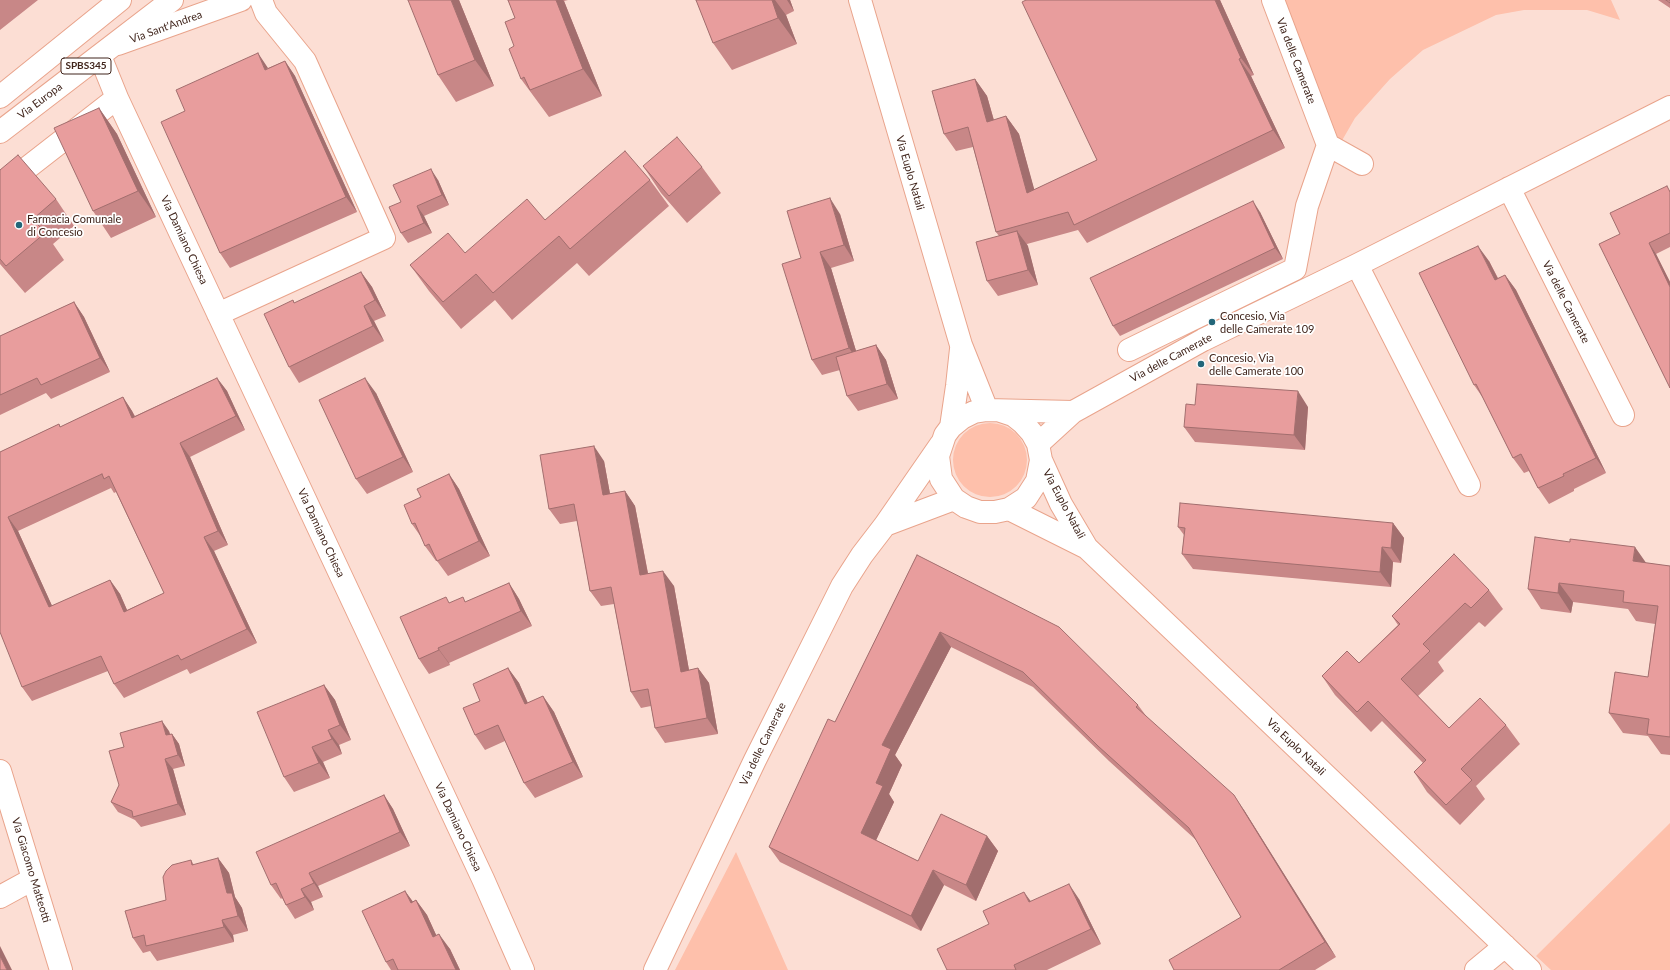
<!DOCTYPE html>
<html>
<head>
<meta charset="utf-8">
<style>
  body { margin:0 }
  canvas { display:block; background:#fcded4 }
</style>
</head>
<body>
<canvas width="1670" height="970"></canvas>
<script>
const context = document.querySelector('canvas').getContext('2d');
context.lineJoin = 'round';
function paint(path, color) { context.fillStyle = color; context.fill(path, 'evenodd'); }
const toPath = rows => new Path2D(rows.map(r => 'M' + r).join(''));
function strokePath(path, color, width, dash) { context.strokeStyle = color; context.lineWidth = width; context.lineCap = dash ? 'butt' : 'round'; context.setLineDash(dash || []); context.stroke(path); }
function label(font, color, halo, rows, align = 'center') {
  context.font = font + ' Lato,sans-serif'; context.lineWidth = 3.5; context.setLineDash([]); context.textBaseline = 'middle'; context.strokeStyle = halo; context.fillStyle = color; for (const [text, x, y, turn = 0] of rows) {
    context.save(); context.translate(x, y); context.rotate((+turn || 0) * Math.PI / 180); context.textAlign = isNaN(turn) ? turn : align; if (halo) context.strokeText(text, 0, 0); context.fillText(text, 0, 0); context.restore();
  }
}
const green = toPath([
  [1285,0,1611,0,1620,20,1587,10,1524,10,1496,15,1423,50,1390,79,1355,118,1340,144],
  '953 460a37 37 0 1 1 74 0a37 37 0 1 1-74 0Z',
  [1670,823,1670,970,1551,970,1536,956],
  [736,852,788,970,675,970]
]);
const minor = toPath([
  [860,0,961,345,987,410],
  [118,44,241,0],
  [117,98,483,879,523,970],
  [1328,145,1362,164],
  [1509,188,1623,415],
  [0,189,117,98,100,56],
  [1357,265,1469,485],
  [218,314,384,238,305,61,266,13,261,0],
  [1129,350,1295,269,1307,206,1328,145,1273,0],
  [1001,411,1013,415,1023,423,1032,433,1038,444,1041,460,1037,481,1026,498,1009,509,995,512,980,512,966,507,954,499,941,479,938,456,945,435,951,427,962,418,974,412,987,410,1073,412],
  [951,427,957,386,961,349],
  [1038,444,1073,412,1203,340,1357,265,1670,107],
  [1041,460,1061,504,1087,548,1530,970],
  [1009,509,1087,548],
  [885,525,954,499],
  [0,771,61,970],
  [0,897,33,879],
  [655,970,755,760,842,586,862,555,885,525,941,444],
  [1476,970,1505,946]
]);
const major = toPath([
  [0,97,120,0],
  [0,132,172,0]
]);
const wall = toPath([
  [0,0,38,0,0,30],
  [459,0,494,86,456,102,438,75],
  [508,0,568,0,564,1,602,96,549,117,521,79,514,46,515,18],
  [696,0,790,0,794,11,786,15,797,44,732,70,713,43],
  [1026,0,1220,0,1254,75,1251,76,1285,148,1087,243,1078,230,1027,244,1038,285,998,296,987,281,999,236,996,232,973,147,956,151,944,134,975,79,987,96,994,120,1006,116,1019,134,1034,190,1097,160],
  [1658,0,1670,0,1670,8],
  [285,61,295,76,357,212,230,268,220,253,185,111,268,68],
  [99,108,117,134,156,217,111,238,93,211],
  [643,166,702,167,721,193,687,223,661,193],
  [0,170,56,199,74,226,53,244,64,260,25,293,0,264],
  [438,180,449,205,424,216,432,233,408,243,401,233,401,202],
  [650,180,669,206,589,276,577,263,512,320,495,300,461,329,429,291,410,265,465,253,545,220],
  [1670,190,1670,247,1656,254,1670,282,1670,388,1620,234],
  [1260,212,1283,259,1120,336,1113,326],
  [840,214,854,261,831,268,856,351,876,345,886,360,898,399,858,411,847,396,840,370,822,375,812,360,801,258],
  [1489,261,1498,278,1505,275,1516,290,1606,473,1574,489,1574,491,1549,504,1538,488,1529,471,1524,473,1513,458,1483,398,1474,385],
  [361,272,372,287,386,316,374,321,384,341,299,383,289,367],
  [74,302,84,317,110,372,51,399,46,393,0,415,0,336],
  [217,378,227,391,245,430,190,457,228,545,214,551,257,643,190,674,187,669,124,698,114,684,108,671,32,701,22,687,0,452,59,424,60,427,123,397,132,411,135,416],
  [111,488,114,493,116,492,164,593,127,610,120,594,110,580,52,606,18,531],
  [376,393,413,472,367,494,356,479],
  [1195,405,1308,407,1305,450,1195,442,1184,427],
  [604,461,610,494,625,491,635,506,648,573,674,586,689,670,698,668,709,683,718,734,665,743,655,728,651,706,641,708,631,692,614,604,601,606,590,591,577,521,560,524,549,509],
  [449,474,459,489,490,556,448,576,437,561,436,561,425,546,421,537,412,524,421,497],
  [1393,523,1404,538,1401,563,1393,562,1391,587,1193,569,1182,554,1184,535,1178,527],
  [917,555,1138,705,1147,717,1244,810,1336,957,1315,970,1174,970,1241,917,1196,840,1109,761,1033,687,951,647,895,755,902,765,889,794,894,802,876,840,918,861,987,836,998,851,976,901,944,885,921,931,780,862,769,847,835,722],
  [1646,563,1670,566,1670,755,1661,754,1648,736,1623,733,1609,713,1648,677,1655,624,1636,621,1628,609,1573,602,1571,613,1541,609,1528,589],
  [509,583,519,599,532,626,449,663,450,665,429,674,419,659,466,602],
  [1489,590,1503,609,1485,627,1479,622,1438,662,1444,671,1418,696,1449,728,1506,725,1520,744,1476,786,1485,799,1460,825,1427,792,1414,772,1423,763,1382,721,1371,732,1335,695,1322,676,1359,663,1398,625,1392,616],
  [508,668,519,683,528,703,543,696,554,712,583,777,535,798,524,783,505,741,485,750,475,735,480,701],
  [324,685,335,700,351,740,339,745,342,754,323,762,330,778,294,792,284,777],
  [169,731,170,734,172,734,179,744,185,766,173,769,186,815,141,827,135,820,118,812,111,802,119,785,124,747],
  [384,795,393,809,410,846,318,886,323,897,311,902,314,910,295,919,286,905,282,898,281,899,271,885],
  [218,858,229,873,235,897,242,908,248,931,233,935,234,942,157,961,150,951,143,953,133,938,166,900,191,860,194,865],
  [405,891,413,902,416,900,427,915,436,935,450,949,460,970,391,970,386,962],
  [1079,899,1101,944,1047,970,947,970,989,924,1031,902]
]);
const shadedWall = toPath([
  [451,0,459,0,494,86,475,60],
  [556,0,563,0,564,1,602,96,583,69],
  [772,0,775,0,786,15,797,44,778,18],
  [787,0,790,0,794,11],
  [1215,0,1220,0,1254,75,1241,58],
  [258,53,268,68,265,70],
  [1239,59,1251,76,1285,148,1273,130],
  [285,61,295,76,357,212,346,197],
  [975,79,987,96,999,139,987,122],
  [99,108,117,134,156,217,138,191],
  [1006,116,1019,134,1040,210,1027,193],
  [431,169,438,180,449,205,442,195],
  [830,198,840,214,854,261,844,245],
  [1253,201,1260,212,1283,259,1275,248],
  [417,206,424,216,432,233,424,223],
  [1017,231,1028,246,1038,285,1028,270],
  [1649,243,1656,254,1670,282,1670,287],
  [1478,246,1489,261,1506,295,1495,280],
  [820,252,831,268,860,364,849,348],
  [361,272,372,287,386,316,375,300],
  [1505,275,1516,290,1606,473,1596,458],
  [74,302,84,317,110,372,100,358],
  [364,306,374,321,384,341,373,326],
  [876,345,886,360,898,399,887,384],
  [217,378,227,391,245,430,236,416],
  [365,378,376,393,413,472,403,457],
  [1298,391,1308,407,1305,450,1294,435],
  [123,397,132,411,142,432,132,418],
  [180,443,190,457,228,545,218,531],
  [594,446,604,461,613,510,603,495],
  [449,474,459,489,490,556,479,541],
  [625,491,635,506,651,590,640,575],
  [8,517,18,531,59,621,49,607],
  [1393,523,1404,538,1401,563,1391,548],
  [204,537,214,551,257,643,247,629],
  [1382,547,1393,562,1391,587,1380,572],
  [1635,547,1649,567,1633,561],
  [663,571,674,586,692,687,681,672],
  [110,580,120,594,134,626,124,612],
  [509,583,519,599,532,626,521,611],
  [1559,583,1573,602,1571,613,1558,593],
  [940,632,951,647,895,755,902,765,889,794,894,802,872,849,861,833,882,745],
  [438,648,449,663,450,665,439,650],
  [508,668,519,683,535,720,525,704],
  [698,668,709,683,718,734,707,718],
  [324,685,335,700,351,740,340,725],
  [543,696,554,712,583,777,573,762],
  [162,721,169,731,173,746,166,735],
  [328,730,339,745,342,754,332,739],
  [172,734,179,744,185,766,178,755],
  [312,747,323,762,330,778,319,763],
  [165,759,173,769,186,815,178,804],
  [384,795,393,809,410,846,400,832],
  [1234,795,1244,810,1336,957,1325,942],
  [987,836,998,851,976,901,966,885],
  [218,858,229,873,235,897,242,908,248,931,238,916,227,893],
  [933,870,944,885,921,931,911,916],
  [309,873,318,886,323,897,314,883],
  [1069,884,1079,899,1101,944,1091,929],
  [301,889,311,902,314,910,305,897],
  [405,891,416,906,411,903],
  [1024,892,1035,907,1029,902],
  [416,900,427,915,444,952,433,937],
  [222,920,233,935,234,942,224,927],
  [439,934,450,949,460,970,456,970],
  [0,946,12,970,7,970,0,956]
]);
const building = toPath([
  [408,0,451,0,475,60,438,75,408,0],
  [508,0,556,0,583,69,530,90,524,77,521,79,509,49,514,46,505,22,515,18,508,0],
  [696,0,772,0,778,18,713,43,696,0],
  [1026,0,1215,0,1241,58,1239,59,1273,130,1074,225,1068,212,996,232,968,127,944,134,932,91,975,79,987,122,1006,116,1027,193,1097,160,1022,2,1026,0],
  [1666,0,1670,0,1670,3,1666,0],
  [258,53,265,70,285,61,346,197,220,253,161,122,185,111,176,90,258,53],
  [99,108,138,191,93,211,54,128,99,108],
  [677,137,702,167,669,196,643,166,677,137],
  [625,151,650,180,570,249,559,236,493,293,476,274,443,302,410,265,448,233,465,253,527,199,545,220,625,151],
  [18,155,56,199,33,219,45,233,6,266,0,259,0,170,18,155],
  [431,169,442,195,417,206,424,223,401,233,389,207,401,202,393,185,431,169],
  [1667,186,1670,192,1670,233,1649,243,1670,287,1670,388,1599,244,1620,234,1610,213,1667,186],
  [830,198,844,245,820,252,849,348,812,360,782,264,801,258,787,211,830,198],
  [1253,201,1275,248,1113,326,1090,278,1253,201],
  [1017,231,1028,270,987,281,976,242,1017,231],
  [1478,246,1495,280,1505,275,1596,458,1563,474,1564,476,1538,488,1521,454,1513,458,1476,384,1474,385,1419,273,1478,246],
  [361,272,375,300,364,306,373,326,289,367,264,314,293,300,294,303,361,272],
  [74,302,100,358,41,385,37,378,0,395,0,336,74,302],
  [876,345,887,384,847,396,836,357,876,345],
  [217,378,236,416,180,443,218,531,204,537,247,629,181,660,178,655,114,684,101,656,22,687,0,632,0,452,59,424,60,427,123,397,132,418,217,378],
  [102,474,104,479,109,476,164,593,124,612,110,580,49,607,8,517,102,474],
  [365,378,403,457,356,479,319,400,365,378],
  [1197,384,1298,391,1294,435,1184,427,1186,404,1195,405,1197,384],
  [594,446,603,495,625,491,640,575,663,571,681,672,698,668,707,718,655,728,648,689,631,692,611,587,590,591,574,504,549,509,540,455,594,446],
  [449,474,479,541,437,561,429,544,425,546,415,523,412,524,404,505,421,497,417,489,449,474],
  [1180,503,1393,523,1391,548,1382,547,1380,572,1182,554,1185,528,1178,527,1180,503],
  [1535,537,1570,542,1570,539,1635,547,1633,561,1670,566,1670,737,1647,734,1649,719,1609,713,1615,672,1648,677,1658,606,1623,602,1624,591,1559,583,1558,593,1528,589,1535,537],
  [1454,554,1489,590,1471,608,1465,603,1423,644,1430,651,1401,679,1449,728,1480,698,1506,725,1461,769,1472,780,1446,805,1414,772,1426,760,1368,701,1357,712,1322,676,1347,651,1359,663,1400,624,1392,616,1454,554],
  [917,555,1059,627,1138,705,1136,707,1234,795,1325,942,1279,970,1174,970,1169,960,1241,917,1189,828,1098,746,1023,672,940,632,882,745,891,749,876,783,883,786,861,833,918,861,941,814,987,836,966,885,933,870,911,916,769,847,828,719,835,722,917,555],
  [509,583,521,611,438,648,439,650,419,659,400,617,446,597,449,603,463,597,465,602,509,583],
  [508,668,525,704,543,696,573,762,524,783,498,725,475,735,463,708,480,701,473,684,508,668],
  [324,685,340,725,328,730,332,739,312,747,319,763,284,777,257,712,324,685],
  [162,721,166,735,172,734,178,755,165,759,178,804,133,817,132,811,111,802,119,785,109,751,124,747,120,733,162,721],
  [384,795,400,832,309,873,314,883,301,889,305,897,286,905,276,883,271,885,256,852,384,795],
  [218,858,227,893,232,893,238,916,222,920,224,927,146,946,144,935,133,938,125,911,166,900,163,877,166,871,172,865,191,860,192,865,218,858],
  [1069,884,1091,929,1014,965,1016,970,947,970,937,949,989,924,983,911,1024,892,1029,902,1069,884],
  [405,891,411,903,416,900,433,937,439,934,456,970,398,970,393,959,386,962,362,911,405,891],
  [0,956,7,970,0,970,0,956]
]);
const markers = [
  [19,225,4,"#236679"],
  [1212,322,4,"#236679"],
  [1201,364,4,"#236679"]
];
const shields = [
  [86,66,50]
];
const shieldNames = [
  ["SPBS345",86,66]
];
const streetNames = [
  ["Via Sant'Andrea",166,27,-20],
  ["Via delle Camerate",1296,61,69],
  ["Via Europa",40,101,-37],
  ["Via Euplo Natali",910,173,74],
  ["Via Damiano Chiesa",184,240,65],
  ["Via delle Camerate",1566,302,63],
  ["Via delle Camerate",1171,358,-28],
  ["Via Euplo Natali",1064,504,62],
  ["Via Damiano Chiesa",321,533,65],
  ["Via delle Camerate",763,744,-64],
  ["Via Euplo Natali",1296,747,44],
  ["Via Damiano Chiesa",458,827,65],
  ["Via Giacomo Matteotti",31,870,73]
];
const poiNames = [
  ["Farmacia Comunale",27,219],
  ["di Concesio",27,232],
  ["Concesio, Via",1220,316],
  ["delle Camerate 109",1220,329],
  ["Concesio, Via",1209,358],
  ["delle Camerate 100",1209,371]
];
paint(green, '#fec0ab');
strokePath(minor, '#e9a48c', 24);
strokePath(major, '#e9a48c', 24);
strokePath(minor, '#fff', 22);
strokePath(major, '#fff', 22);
paint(wall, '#c88787');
paint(shadedWall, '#a26e6e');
paint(building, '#e89d9d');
strokePath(building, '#a26e6e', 1);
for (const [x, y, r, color] of markers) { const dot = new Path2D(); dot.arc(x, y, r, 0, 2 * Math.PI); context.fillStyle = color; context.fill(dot); strokePath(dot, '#fff', 1.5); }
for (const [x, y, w] of shields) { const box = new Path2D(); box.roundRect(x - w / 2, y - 8, w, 16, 3); context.fillStyle = '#fff'; context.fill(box); strokePath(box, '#40251c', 1); }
label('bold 10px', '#40251c', null, shieldNames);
label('11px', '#40251c', '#fff', streetNames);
label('11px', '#40251c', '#fff', poiNames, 'left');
</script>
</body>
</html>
